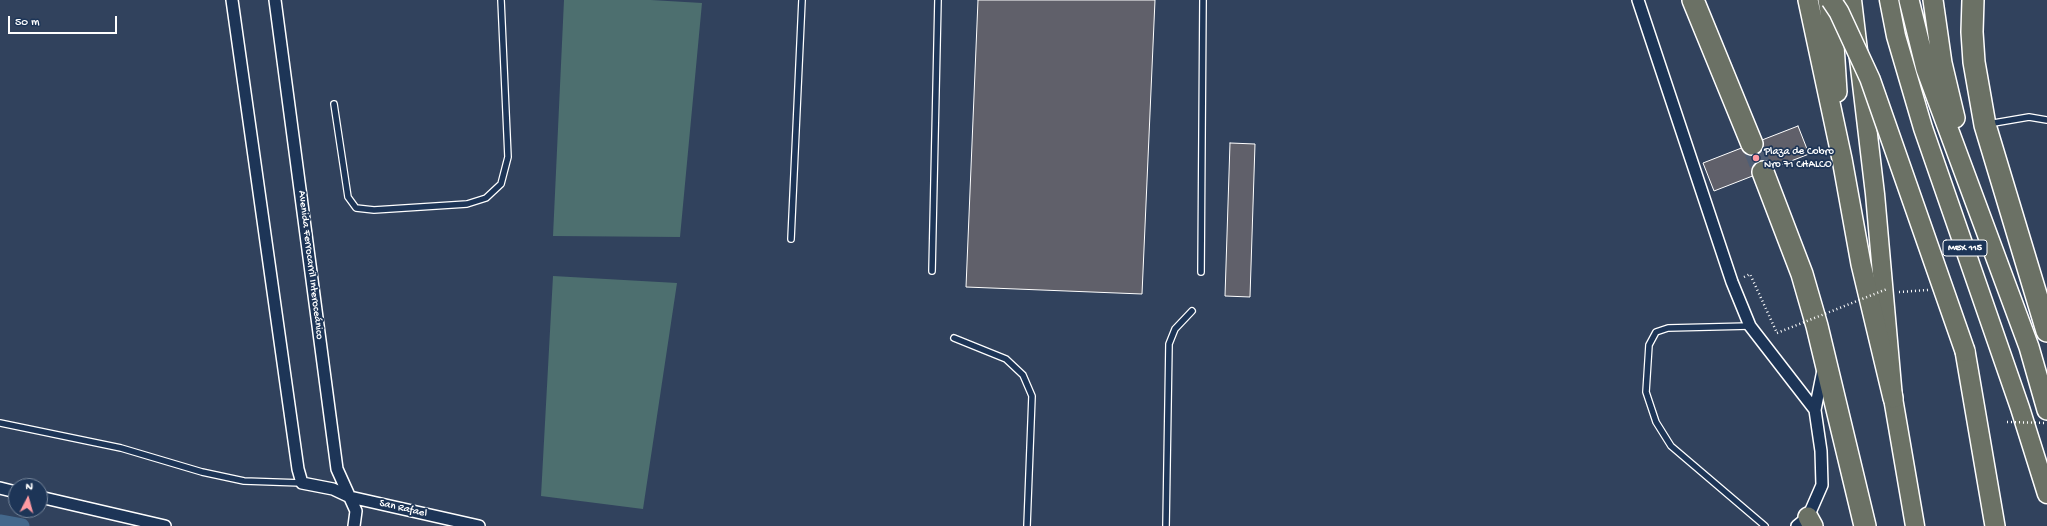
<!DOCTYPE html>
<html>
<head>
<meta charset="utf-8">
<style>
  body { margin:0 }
  #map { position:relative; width:2047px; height:526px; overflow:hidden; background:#31425d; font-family:"Gochi Hand",sans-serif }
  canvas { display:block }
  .north { position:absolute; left:8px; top:478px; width:40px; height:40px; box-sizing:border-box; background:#1d3557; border:1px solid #77869a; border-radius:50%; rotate:6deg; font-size:11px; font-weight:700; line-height:16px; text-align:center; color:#fff }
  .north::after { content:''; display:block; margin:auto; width:14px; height:18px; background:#ff9aa2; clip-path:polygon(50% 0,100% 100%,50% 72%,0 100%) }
  .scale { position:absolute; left:8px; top:16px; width:109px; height:18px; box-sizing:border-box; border:2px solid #fff; border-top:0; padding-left:5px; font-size:12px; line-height:14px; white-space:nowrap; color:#fff; -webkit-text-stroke:3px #1d3557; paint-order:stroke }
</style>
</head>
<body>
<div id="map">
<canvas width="2047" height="526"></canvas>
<div class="north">N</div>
<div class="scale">50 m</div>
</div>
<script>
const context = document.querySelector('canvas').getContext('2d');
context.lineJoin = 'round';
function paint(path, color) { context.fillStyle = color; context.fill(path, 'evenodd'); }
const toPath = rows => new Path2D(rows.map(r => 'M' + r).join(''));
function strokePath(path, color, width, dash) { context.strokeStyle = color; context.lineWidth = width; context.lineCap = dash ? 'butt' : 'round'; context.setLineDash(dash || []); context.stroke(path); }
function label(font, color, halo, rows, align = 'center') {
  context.font = font + ' "Gochi Hand",sans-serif'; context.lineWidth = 3.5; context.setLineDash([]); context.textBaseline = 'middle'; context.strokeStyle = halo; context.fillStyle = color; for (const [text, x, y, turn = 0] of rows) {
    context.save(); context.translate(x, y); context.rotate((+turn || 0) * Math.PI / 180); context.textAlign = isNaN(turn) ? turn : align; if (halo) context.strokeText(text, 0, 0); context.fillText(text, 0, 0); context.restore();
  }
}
const green = toPath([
  [564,0,651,0,702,3,680,237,553,236],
  [553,276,677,283,643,509,541,496]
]);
const canal = toPath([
  [0,522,22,526]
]);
const building = toPath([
  [978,0,1155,0,1142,294,966,287,978,0],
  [1798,126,1809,154,1714,191,1703,163,1798,126],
  [1230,143,1255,144,1250,297,1225,296,1230,143]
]);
const motorwayTunnel = toPath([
  [1752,144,1763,172]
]);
const path = toPath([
  [1744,277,1750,274,1777,333],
  [1899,292,1928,290]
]);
const service = toPath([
  [334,104,348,197,356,208,374,210,467,204,486,198,501,184,508,157,501,0],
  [1988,124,2029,117,2047,120],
  [791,239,802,0],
  [932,271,938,0],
  [1201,272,1203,0],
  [1750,326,1668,328,1656,332,1649,345,1646,392,1656,422,1671,446,1765,526],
  [954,338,1006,359,1023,375,1032,396,1027,526],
  [0,423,121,448,202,472,244,481,302,483],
  [1166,526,1169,344,1175,329,1192,311]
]);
const minor = toPath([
  [232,0,298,469,302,483,333,489,350,497,479,526],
  [275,0,337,469,356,511,354,526],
  [1638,0,1732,282,1750,326,1815,410],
  [0,488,16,492],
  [40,497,165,526],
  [1797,526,1808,517,1822,485,1821,451,1815,410,1823,370]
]);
const primary = toPath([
  [1852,0,1875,194,1893,398,1915,526],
  [1889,0,1896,36,1923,128,2020,408,2047,494]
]);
const trunk = toPath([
  [1808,0,1842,159,1861,264,1893,398],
  [1828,0,1833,29,1837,92],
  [1909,0,1926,69,2029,347,2047,410],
  [1933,0,1942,63,1955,118],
  [1965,351,1995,526],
  [1808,517,1813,526]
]);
const motorway = toPath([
  [1693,0,1752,144],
  [1973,0,1972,32,1974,62,1985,125,2047,331],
  [1763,172,1802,274,1817,326,1865,526]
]);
const pathBridge = toPath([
  [1777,333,1887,289],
  [2007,422,2047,423]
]);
const trunkBridge = toPath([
  [1831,0,1839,12,1870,79,1965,351]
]);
const markers = [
  [1756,158,4,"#ff9aa2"]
];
const shields = [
  [1965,248,44]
];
const shieldNames = [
  ["MEX 115",1965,248]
];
const poiNames = [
  ["Plaza de Cobro",1764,152],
  ["Nro 71 CHALCO",1764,165]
];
const streetNames = [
  ["Avenida Ferrocarril Interoceánico",310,265,83],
  ["San Rafael",403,509,13]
];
paint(green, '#4d6f6f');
strokePath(canal, '#44688c', 15);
paint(building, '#60606a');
strokePath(building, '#fff', 1);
strokePath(motorwayTunnel, '#505e75', 21, [21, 10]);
strokePath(service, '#fff', 8);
strokePath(minor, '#fff', 14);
strokePath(primary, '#fff', 21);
strokePath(trunk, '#fff', 22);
strokePath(motorway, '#fff', 24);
strokePath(path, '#fff', 2.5, [1, 3]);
strokePath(service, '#1d3557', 5.5);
strokePath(minor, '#1d3557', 11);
strokePath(primary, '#6b7165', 18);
strokePath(trunk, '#6b7165', 19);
strokePath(motorway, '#6b7165', 21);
strokePath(trunkBridge, '#fff', 22, []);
strokePath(pathBridge, '#fff', 2.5, [1, 3]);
strokePath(trunkBridge, '#6b7165', 19);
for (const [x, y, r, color] of markers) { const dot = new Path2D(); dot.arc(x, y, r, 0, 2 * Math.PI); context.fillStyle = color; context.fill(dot); strokePath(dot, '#1d3557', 1.5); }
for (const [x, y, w] of shields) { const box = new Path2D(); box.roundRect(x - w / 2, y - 8, w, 16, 3); context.fillStyle = '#1d3557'; context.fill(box); strokePath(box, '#fff', 1); }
label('bold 10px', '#fff', null, shieldNames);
label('11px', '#fff', '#1d3557', poiNames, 'left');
label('11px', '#fff', '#1d3557', streetNames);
</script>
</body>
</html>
